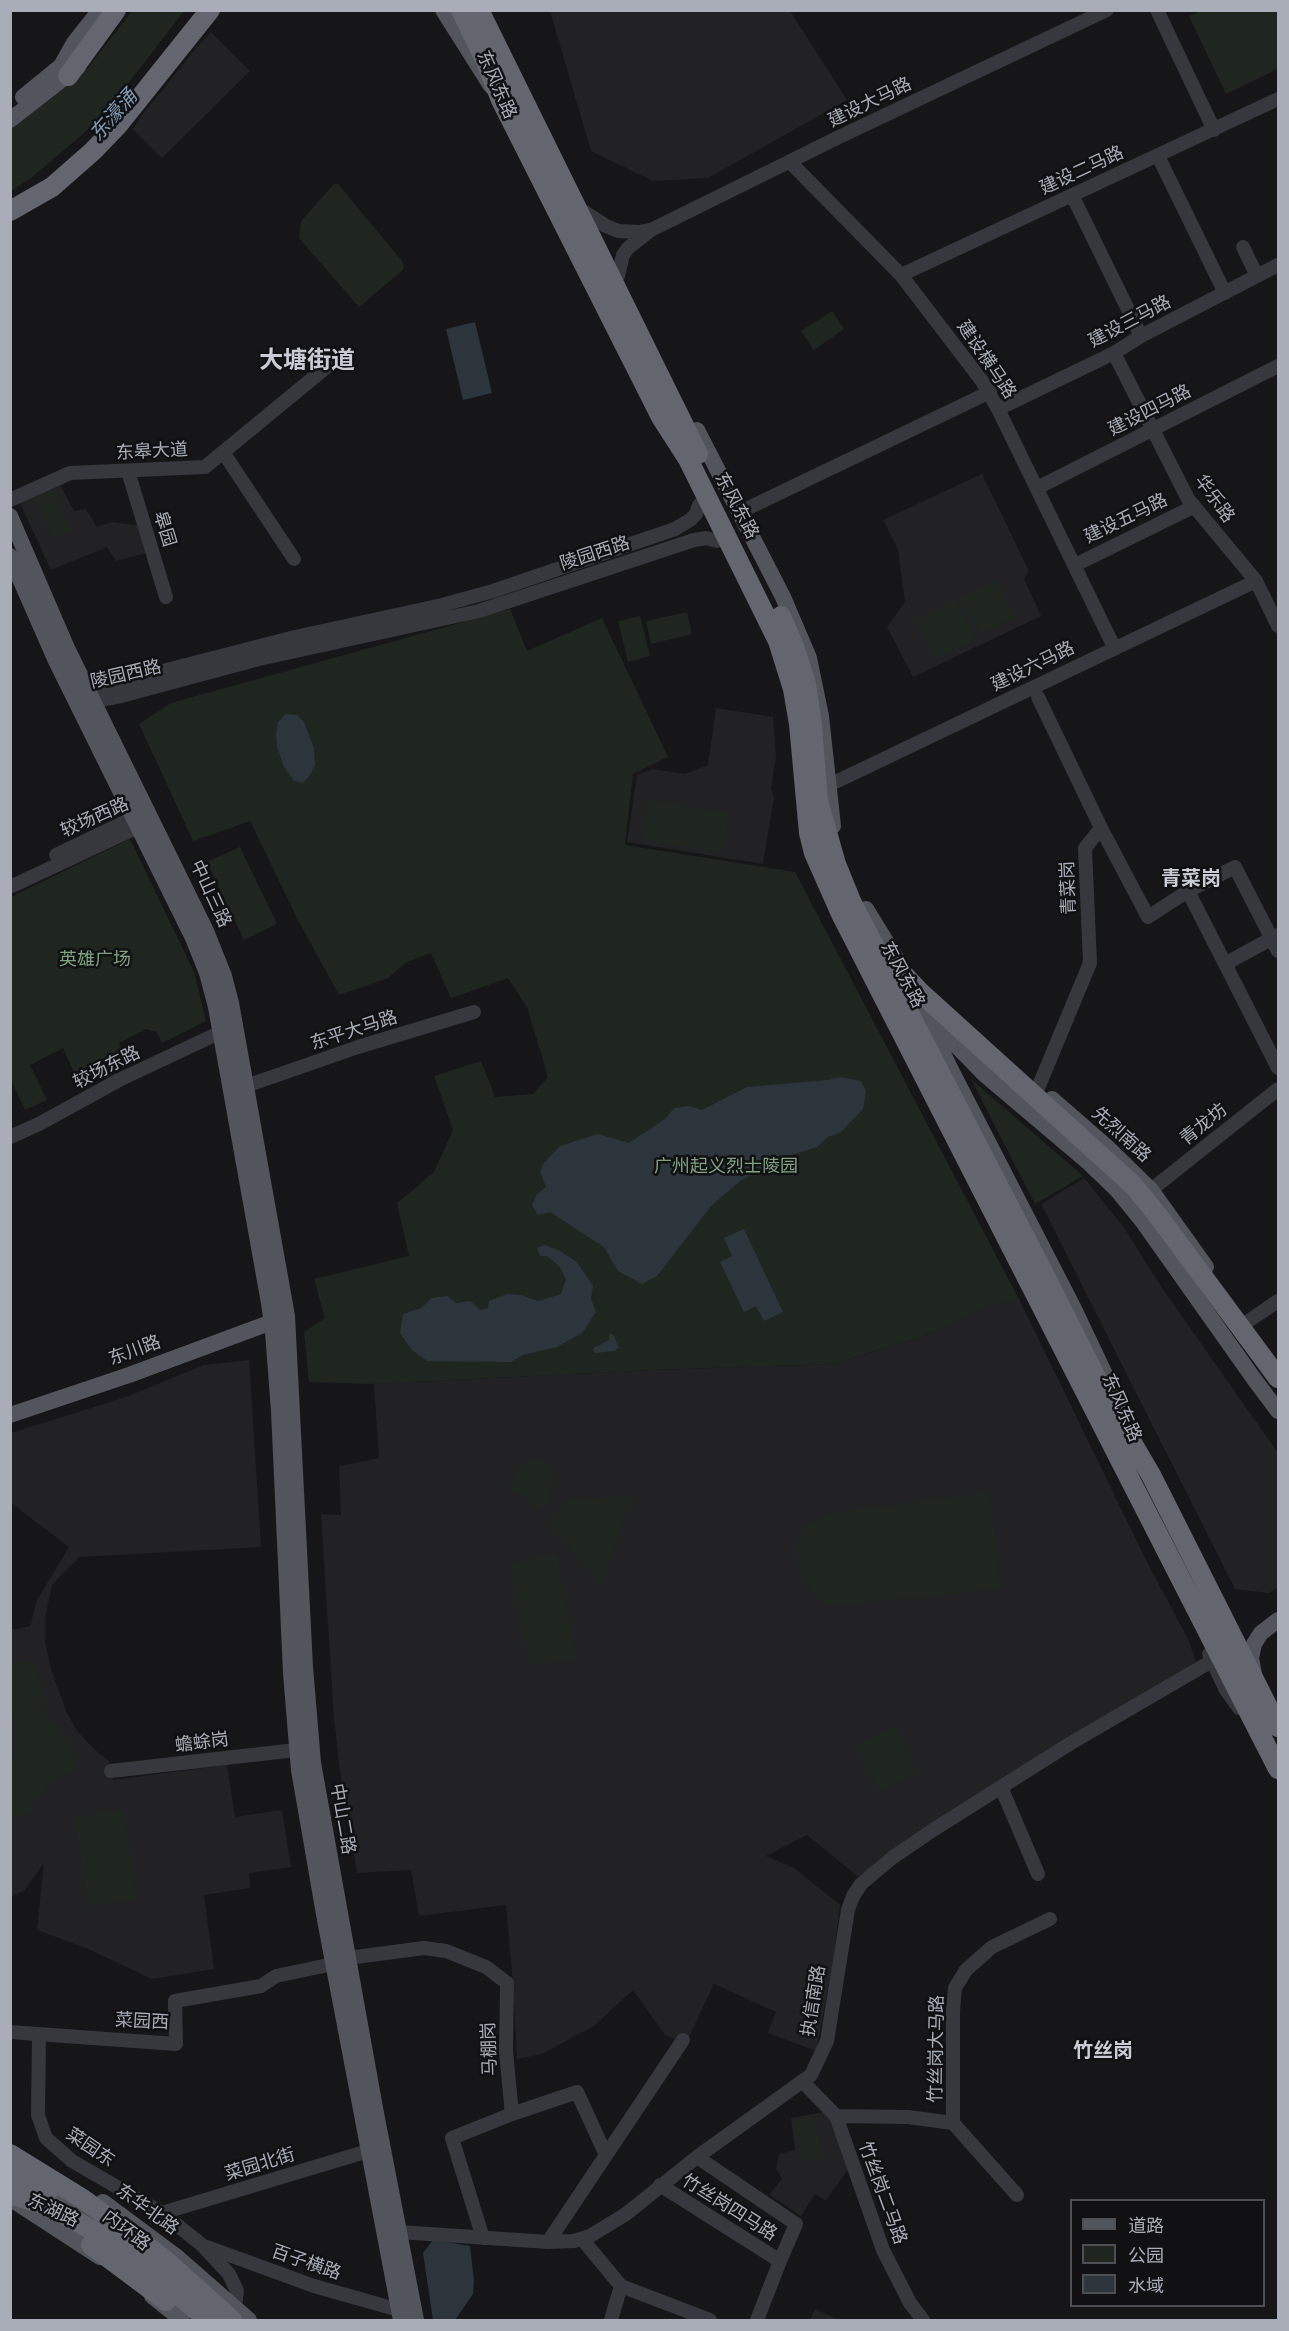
<!DOCTYPE html>
<html>
<head>
<meta charset="utf-8">
<style>
  body { margin:0 }
  #map { position:relative; width:1289px; height:2331px; overflow:hidden; background:#161618; font-family:"Space Grotesk","Noto Sans SC",sans-serif }
  canvas { display:block }
  .frame { position:absolute; inset:0; border:12px solid #a8adb8; pointer-events:none }
  .legend { position:absolute; left:1070px; top:2199px; width:195px; height:108px; box-sizing:border-box; background:#111113; border:2px solid #4d4f55; margin:0; padding:8px 10px; list-style:none; font-size:18px; color:#a8adb8 }
  .legend li { display:flex; align-items:center; gap:12px; height:30px }
  .legend b { width:30px; border:2px solid #4d4f55 }
</style>
</head>
<body>
<div id="map">
<canvas width="1289" height="2331"></canvas>
<div class="frame"></div>
<ul class="legend">
<li><b style="height:8px;background:#53555c"></b>道路</li>
<li><b style="height:16px;background:#1e261f"></b>公园</li>
<li><b style="height:16px;background:#2c353c"></b>水域</li>
</ul>
</div>
<script>
const context = document.querySelector('canvas').getContext('2d');
context.lineJoin = 'round';
function paint(path, color) { context.fillStyle = color; context.fill(path, 'evenodd'); }
const toPath = rows => new Path2D(rows.map(r => 'M' + r).join(''));
function strokePath(path, color, width, dash) { context.strokeStyle = color; context.lineWidth = width; context.lineCap = dash ? 'butt' : 'round'; context.setLineDash(dash || []); context.stroke(path); }
function label(font, color, halo, rows, align = 'center') {
  context.font = font + ' "Space Grotesk","Noto Sans SC",sans-serif'; context.lineWidth = 5; context.setLineDash([]); context.textBaseline = 'middle'; context.strokeStyle = halo; context.fillStyle = color; for (const [text, x, y, turn = 0] of rows) {
    context.save(); context.translate(x, y); context.rotate((+turn || 0) * Math.PI / 180); context.textAlign = isNaN(turn) ? turn : align; if (halo) context.strokeText(text, 0, 0); context.fillText(text, 0, 0); context.restore();
  }
}
const built = toPath([
  [550,11,790,11,847,100,708,178,653,181,591,151],
  [211,32,250,71,162,158,133,129,142,115,197,47],
  [982,474,1029,571,1024,579,1041,616,913,677,887,627,905,602,898,550,883,520],
  [59,483,74,511,86,509,97,527,112,522,139,526,146,553,116,561,107,547,51,570,19,501],
  [716,708,773,717,776,756,771,789,774,797,763,864,627,842,637,775,653,769,685,774,708,765],
  [1084,1178,1123,1226,1162,1288,1278,1453,1278,1587,1269,1593,1235,1589,1041,1204],
  [1020,1301,1148,1564,1188,1639,1197,1664,861,1879,807,1835,766,1856,794,1868,840,1905,832,1968,816,2051,768,2033,776,2012,714,1984,686,2043,665,2035,633,1990,594,2026,542,2054,517,2059,513,1983,506,1905,419,1916,411,1870,357,1873,339,1765,334,1717,321,1514,341,1515,339,1466,379,1458,374,1384,652,1370,833,1364,921,1337,992,1303],
  [249,1360,261,1547,79,1557,52,1585,45,1619,45,1642,51,1669,66,1711,77,1731,94,1749,109,1761,113,1780,227,1765,235,1817,282,1810,291,1867,249,1873,250,1888,204,1895,214,1969,152,1979,86,1948,37,1930,44,1863,24,1891,11,1897,11,1630,30,1626,37,1600,69,1547,11,1503,11,1433,126,1397,204,1365],
  [824,2112,835,2124,849,2168,826,2200,815,2194,801,2216,770,2195,782,2178,776,2169,779,2154,795,2150,791,2118],
  [815,2309,840,2320,810,2320]
]);
const green = toPath([
  [132,11,184,11,117,98,83,134,31,178,11,191,10,122,40,100,83,74],
  [1201,11,1278,11,1278,69,1226,94,1189,16],
  [334,184,338,184,402,261,404,266,403,270,359,307,299,238,301,221],
  [832,311,844,329,814,350,801,331],
  [54,491,71,530,52,539,35,499],
  [997,580,1015,617,980,634,961,597],
  [956,598,976,638,935,658,916,618],
  [510,609,527,651,602,618,668,757,633,774,625,845,795,872,1020,1301,992,1304,921,1337,833,1364,652,1370,374,1384,309,1382,304,1332,325,1318,314,1279,409,1256,397,1203,434,1172,453,1130,434,1076,481,1061,495,1097,533,1094,548,1077,527,1007,508,978,451,998,431,953,407,962,388,978,339,995,298,920,250,821,193,841,139,724,171,703],
  [687,612,692,634,651,644,646,621],
  [640,616,650,656,628,662,618,621],
  [648,800,729,813,723,853,641,840],
  [130,839,194,972,206,1021,162,1043,157,1032,146,1029,119,1043,127,1060,79,1084,63,1048,30,1065,47,1100,25,1110,11,1080,11,897],
  [240,847,277,924,244,940,207,862],
  [971,1079,1083,1176,1035,1204],
  [529,1459,542,1460,548,1464,554,1475,553,1488,549,1493,553,1500,536,1510,525,1498,508,1487,518,1467],
  [990,1492,1001,1589,837,1605,825,1603,815,1595,805,1583,799,1572,796,1546,799,1536,805,1528,829,1513],
  [635,1493,624,1520,600,1589,589,1571,549,1524,565,1502],
  [557,1554,577,1658,530,1667,509,1563],
  [29,1661,36,1667,45,1700,39,1702,47,1718,69,1739,77,1767,50,1785,31,1802,34,1810,22,1817,11,1817,11,1761,17,1748,11,1703,11,1664],
  [895,1725,918,1772,879,1792,855,1745],
  [124,1808,137,1900,89,1907,74,1817],
  [815,2116,822,2158,801,2161,794,2120]
]);
const water = toPath([
  [475,322,492,393,463,400,446,329],
  [286,714,297,715,304,722,314,748,315,765,309,777,302,783,294,781,284,767,277,747,276,734,278,722],
  [840,1077,861,1081,866,1091,863,1109,841,1132,828,1137,817,1147,783,1158,740,1181,711,1206,657,1276,642,1284,618,1271,604,1247,550,1212,538,1215,532,1205,537,1194,546,1187,540,1172,543,1164,560,1146,598,1134,629,1143,665,1119,674,1108,689,1106,702,1110,747,1087,828,1080],
  [744,1229,783,1312,764,1321,756,1306,744,1312,720,1262,732,1256,724,1238],
  [545,1245,560,1251,577,1262,593,1286,591,1299,596,1312,582,1333,557,1347,523,1355,511,1362,427,1361,412,1350,400,1333,403,1314,421,1308,432,1298,447,1296,456,1303,470,1301,481,1310,488,1308,489,1301,507,1294,521,1295,538,1301,561,1294,566,1280,560,1267,547,1256,540,1256,537,1248],
  [610,1334,613,1334,619,1348,614,1351,596,1353,593,1351,594,1348,609,1340],
  [433,2240,470,2246,474,2281,473,2294,455,2320,433,2320,423,2253]
]);
const minor = toPath([
  [1157,10,1214,130],
  [1158,156,1225,293],
  [790,162,901,275,982,381,998,409,1114,647],
  [1072,195,1141,336],
  [578,208,606,226,618,231,639,232,649,230],
  [1243,247,1257,276],
  [901,275,1278,99],
  [618,276,623,255,628,248,651,230,839,137,1107,10],
  [1114,353,1188,499,1256,581,1278,626],
  [998,409,1114,353,1141,336,1278,265],
  [223,452,294,559],
  [128,471,166,597],
  [1037,488,1278,366],
  [10,500,70,473,205,467,335,360],
  [740,512,990,392],
  [1075,565,1193,507],
  [1038,697,1101,828,1148,917,1188,891,1235,867,1278,951],
  [82,698,89,693,116,683,295,637,442,605,493,591,675,529,690,520,696,514,699,505],
  [84,703,121,696,259,659,479,611,694,540,706,538,717,541],
  [821,792,827,786,1256,581],
  [56,855,133,818,142,816],
  [10,887,138,827,144,821],
  [1188,891,1278,1068],
  [1225,964,1278,935],
  [246,1086,358,1047,474,1012],
  [1038,1088,1090,963,1085,848,1101,828],
  [10,1137,39,1124,119,1080,221,1032],
  [1151,1190,1278,1089],
  [1244,1324,1278,1301],
  [1209,1654,1226,1690,1239,1708],
  [111,1771,296,1750],
  [1001,1787,1038,1874],
  [348,1958,424,1948,446,1951,486,1967,507,1983,506,2052,512,2114,452,2138,483,2238],
  [10,2032,176,2044,175,2001,261,1986,276,1976,333,1964],
  [39,2034,38,2115,46,2138,72,2161,162,2213,202,2245,229,2274,237,2291,235,2307],
  [803,2082,836,2116,883,2250,910,2303,923,2320],
  [512,2114,577,2092,606,2155],
  [836,2116,908,2117,953,2123,1017,2195],
  [953,2123,953,2011,955,1988,966,1970,992,1947,1050,1919],
  [697,2157,796,2224,780,2261,757,2320],
  [660,2185,780,2261],
  [162,2213,368,2151],
  [399,2232,548,2242,574,2241,590,2236,626,2214,697,2157,811,2075,827,2041,848,1910,853,1896,861,1884,892,1858,933,1830,1071,1743,1212,1661],
  [582,2239,621,2286,611,2320],
  [548,2242,683,2040],
  [207,2247,314,2286,399,2310],
  [621,2286,710,2320]
]);
const major = toPath([
  [443,10,491,86],
  [23,97,61,66,74,43,100,10],
  [10,120,78,67],
  [697,430,783,597,809,658,821,716,833,826],
  [10,516,66,646,206,931,224,976,231,1003,287,1316,305,1667,313,1763,375,2108,416,2320],
  [10,556,56,661,193,938,207,973,216,1007,269,1303,273,1332,279,1411,291,1673,299,1770,325,1920,401,2320],
  [866,909,895,956,951,1070,1073,1307,1120,1406],
  [930,1019,985,1075,1089,1163,1117,1190,1143,1222,1254,1379,1278,1411],
  [1052,1099,1107,1147,1151,1190,1206,1267],
  [10,1415,129,1375,280,1319],
  [1254,1674,1251,1658,1254,1644,1261,1633,1278,1620],
  [38,2184,134,2247],
  [11,2199,100,2257],
  [103,2202,177,2257,249,2320],
  [152,2296,182,2320]
]);
const highway = toPath([
  [461,10,486,62,501,100,661,417,688,459,778,641,793,689,799,724,809,833,814,853,841,914,1278,1769],
  [479,10,698,454],
  [68,76,116,10],
  [10,211,52,187,93,151,118,125,210,10],
  [1133,1185,1156,1213,1278,1378],
  [1041,1268,1110,1405,1151,1475,1278,1727]
]);
const highwayBridge = toPath([
  [781,616,795,649,806,684,812,725,818,801,836,864,851,901,1041,1268],
  [891,961,921,993,1133,1185],
  [10,2154,83,2199,126,2230,165,2260,232,2320],
  [10,2176,51,2188],
  [10,2194,54,2208,93,2231,145,2267,208,2320],
  [91,2245,166,2301]
]);
const streetNames = [
  ["东风东路",496,85,66],
  ["建设大马路",870,103,-26],
  ["建设二马路",1082,171,-25],
  ["建设三马路",1130,322,-28],
  ["建设横马路",986,360,56],
  ["建设四马路",1150,411,-27],
  ["东皋大道",152,452,-3],
  ["华乐路",1214,499,54],
  ["东风东路",736,506,62],
  ["建设五马路",1126,519,-26],
  ["皋园",164,529,73],
  ["陵园西路",595,554,-18],
  ["建设六马路",1033,667,-26],
  ["陵园西路",126,675,-13],
  ["较场西路",95,818,-24],
  ["青菜岗",1069,888,-92],
  ["中山三路",210,894,65],
  ["东风东路",902,975,62],
  ["东平大马路",354,1031,-18],
  ["较场东路",107,1068,-27],
  ["青龙坊",1204,1125,-39],
  ["先烈南路",1121,1135,42],
  ["东川路",135,1351,-20],
  ["东风东路",1121,1408,66],
  ["蟾蜍岗",202,1743,-7],
  ["中山二路",342,1819,80],
  ["执信南路",814,2001,-81],
  ["菜园西",142,2022,3],
  ["马棚岗",490,2049,-92],
  ["竹丝岗大马路",937,2049,-89],
  ["菜园东",90,2148,34],
  ["菜园北街",260,2165,-17],
  ["竹丝岗二马路",882,2193,70],
  ["竹丝岗四马路",729,2208,32],
  ["东华北路",147,2210,36],
  ["东湖路",53,2211,25],
  ["内环路",126,2231,37],
  ["百子横路",306,2263,19]
];
const parkNames = [
  ["英雄广场",95,960],
  ["广州起义烈士陵园",726,1167]
];
const waterNames = [
  ["东濠涌",114,116,-49]
];
const neighbourhoodNames = [
  ["青菜岗",1191,880],
  ["竹丝岗",1103,2052]
];
const districtNames = [
  ["大塘街道",307,361]
];
paint(built, '#222225');
paint(green, '#1e261f');
paint(water, '#2c353c');
strokePath(minor, '#37383d', 14);
strokePath(major, '#53555c', 16);
strokePath(highway, '#63666e', 20);
strokePath(highwayBridge, '#63666e', 20);
label('18px', '#a8adb8', '#111113', streetNames);
label('18px', '#7fa381', '#111113', parkNames);
label('italic 20px', '#7f9bb3', '#111113', waterNames);
label('bold 20px', '#c9ccd4', '#111113', neighbourhoodNames);
label('bold 24px', '#c9ccd4', '#111113', districtNames);
</script>
</body>
</html>
